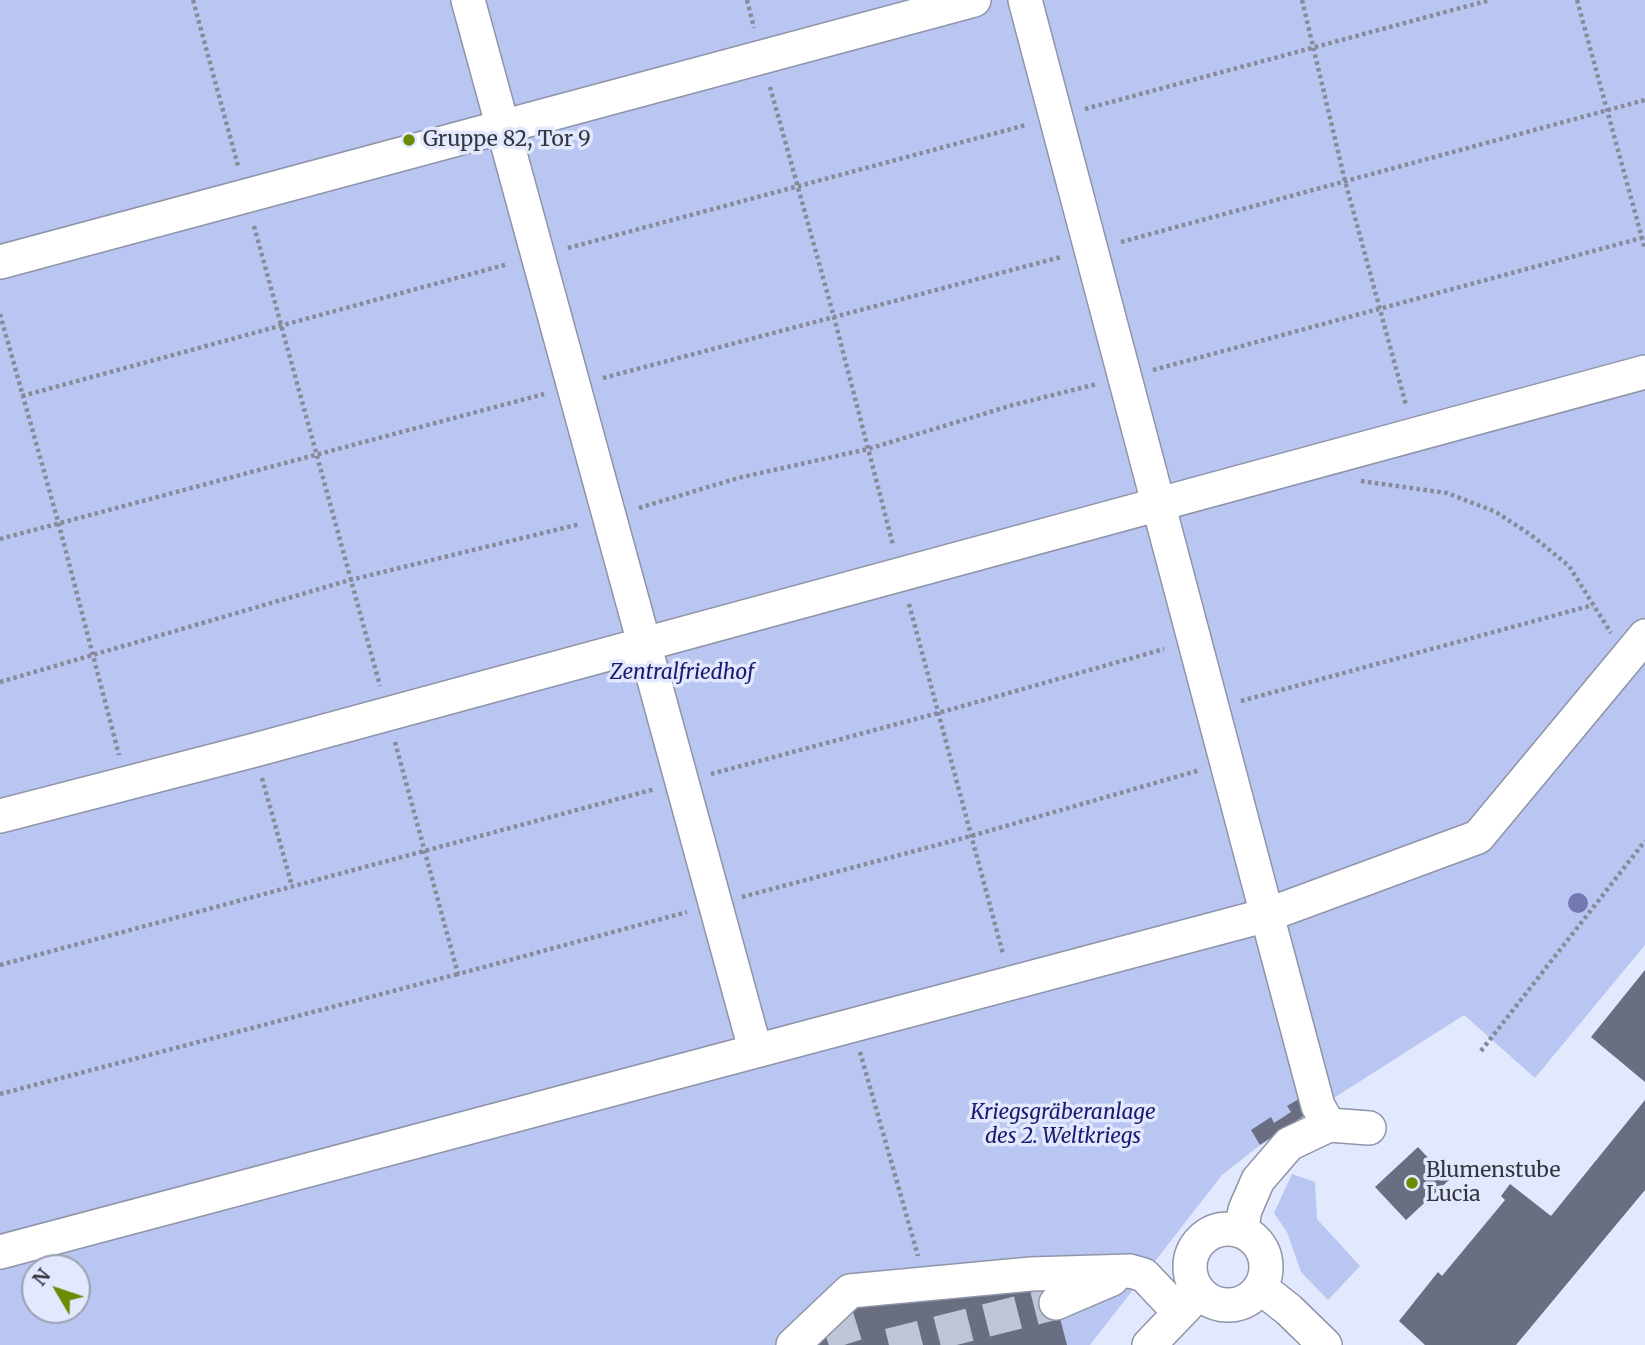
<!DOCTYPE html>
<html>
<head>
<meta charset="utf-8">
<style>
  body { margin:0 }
  #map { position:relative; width:1645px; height:1345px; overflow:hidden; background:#e2e8fd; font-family:Merriweather,serif }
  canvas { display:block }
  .north { position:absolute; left:21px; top:1254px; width:70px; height:70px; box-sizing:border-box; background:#e2e8fd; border:2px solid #9ca1b1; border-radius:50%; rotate:309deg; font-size:19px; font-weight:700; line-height:28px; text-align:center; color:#34363e }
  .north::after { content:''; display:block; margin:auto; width:24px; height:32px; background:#6d8a04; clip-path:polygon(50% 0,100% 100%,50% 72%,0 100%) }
</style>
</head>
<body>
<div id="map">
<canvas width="1645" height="1345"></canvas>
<div class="north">N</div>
</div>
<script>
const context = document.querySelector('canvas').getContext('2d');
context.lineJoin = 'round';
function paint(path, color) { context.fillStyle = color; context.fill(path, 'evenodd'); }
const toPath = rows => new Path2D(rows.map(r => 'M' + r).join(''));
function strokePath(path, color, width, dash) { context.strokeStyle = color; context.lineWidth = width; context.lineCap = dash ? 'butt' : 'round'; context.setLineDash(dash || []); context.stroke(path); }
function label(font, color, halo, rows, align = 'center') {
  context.font = font + ' Merriweather,serif'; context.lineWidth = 7; context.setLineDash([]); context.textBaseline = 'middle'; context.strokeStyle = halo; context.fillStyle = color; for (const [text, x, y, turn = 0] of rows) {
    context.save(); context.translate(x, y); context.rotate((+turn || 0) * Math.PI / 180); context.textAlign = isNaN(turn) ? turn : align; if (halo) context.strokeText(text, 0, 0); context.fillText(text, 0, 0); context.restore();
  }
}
const green = toPath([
  [0,0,1645,0,1645,945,1535,1078,1464,1015,1260,1145,1222,1175,1090,1345,0,1345],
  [35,1268,77,1268,77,1310,35,1310],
  [1292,1174,1315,1182,1317,1219,1360,1266,1328,1300,1301,1272,1287,1232,1274,1213]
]);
const building = toPath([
  [1645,970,1645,1082,1591,1037],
  [1299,1099,1308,1113,1260,1145,1251,1130,1271,1117,1274,1123,1291,1112,1287,1106],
  [1645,1100,1645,1190,1516,1345,1425,1345,1399,1321,1438,1272,1442,1276,1505,1200,1501,1196,1510,1184,1551,1216],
  [1418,1147,1449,1180,1406,1220,1375,1187],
  [1051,1284,1067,1345,802,1345,851,1298]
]);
const minorTunnel = toPath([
  [836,1313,846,1345],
  [889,1345,1056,1303]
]);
const path = toPath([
  [193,0,238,166],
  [747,0,754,28],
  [1302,0,1345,181,1406,405],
  [1577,0,1645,249],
  [770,87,834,317,893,545],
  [1085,109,1490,0],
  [254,226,380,686],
  [1121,242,1645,100],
  [568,248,1026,125],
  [0,314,59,525,119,755],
  [1153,370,1645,237],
  [603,378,1061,257],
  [22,396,508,264],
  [1361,481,1447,493,1496,512,1531,535,1569,566,1611,633],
  [639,508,738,478,868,449,1013,405,1097,384],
  [0,539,544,394],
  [909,604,1003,954],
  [0,682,350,580,580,524],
  [1241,701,1593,605],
  [395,742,458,974,687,912],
  [711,774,938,713,1164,649],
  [262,778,292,886],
  [742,897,971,836,1200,770],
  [0,965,655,789],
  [1481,1051,1645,841],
  [860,1052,918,1256],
  [0,1094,458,974]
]);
const minor = toPath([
  [468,0,755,1049],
  [1025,0,1267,915,1478,837,1645,636],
  [0,262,974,0],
  [0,816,255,750,1645,372],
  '1190 1267a38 38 0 1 1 76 0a38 38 0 1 1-76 0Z',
  [1241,1231,1245,1210,1258,1180,1289,1144,1329,1125,1369,1128],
  [0,1252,1267,915,1318,1106,1329,1125],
  [1260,1287,1289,1310,1325,1345],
  [1056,1303,1112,1279],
  [793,1345,850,1291,1031,1274,1130,1271,1144,1275,1179,1312],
  [1149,1345,1196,1296]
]);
const trees = [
  [1578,903]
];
const markers = [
  [409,140,7,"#6d8a04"],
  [1412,1183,7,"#6d8a04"]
];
const poiNames = [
  ["Gruppe 82, Tor 9",423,140],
  ["Blumenstube",1426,1171],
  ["Lucia",1426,1195]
];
const parkNames = [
  ["Zentralfriedhof",682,673],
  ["Kriegsgräberanlage",1063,1113],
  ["des 2. Weltkriegs",1063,1137]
];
paint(green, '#bac6f2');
paint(building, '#696e80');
strokePath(minorTunnel, '#bfc4d7', 33, [33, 17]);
strokePath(minor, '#8f94a8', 36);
strokePath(path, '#878b99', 4.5, [3.5, 3.5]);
strokePath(minor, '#fff', 33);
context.fillStyle = '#7577b1';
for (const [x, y] of trees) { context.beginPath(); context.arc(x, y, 10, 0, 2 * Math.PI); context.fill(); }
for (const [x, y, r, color] of markers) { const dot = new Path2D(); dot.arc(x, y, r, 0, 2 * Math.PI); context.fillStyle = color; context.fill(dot); strokePath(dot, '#e2e8fd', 2.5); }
label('21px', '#34363e', '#e2e8fd', poiNames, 'left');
label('italic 21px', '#1b1b72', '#e2e8fd', parkNames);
</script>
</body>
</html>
